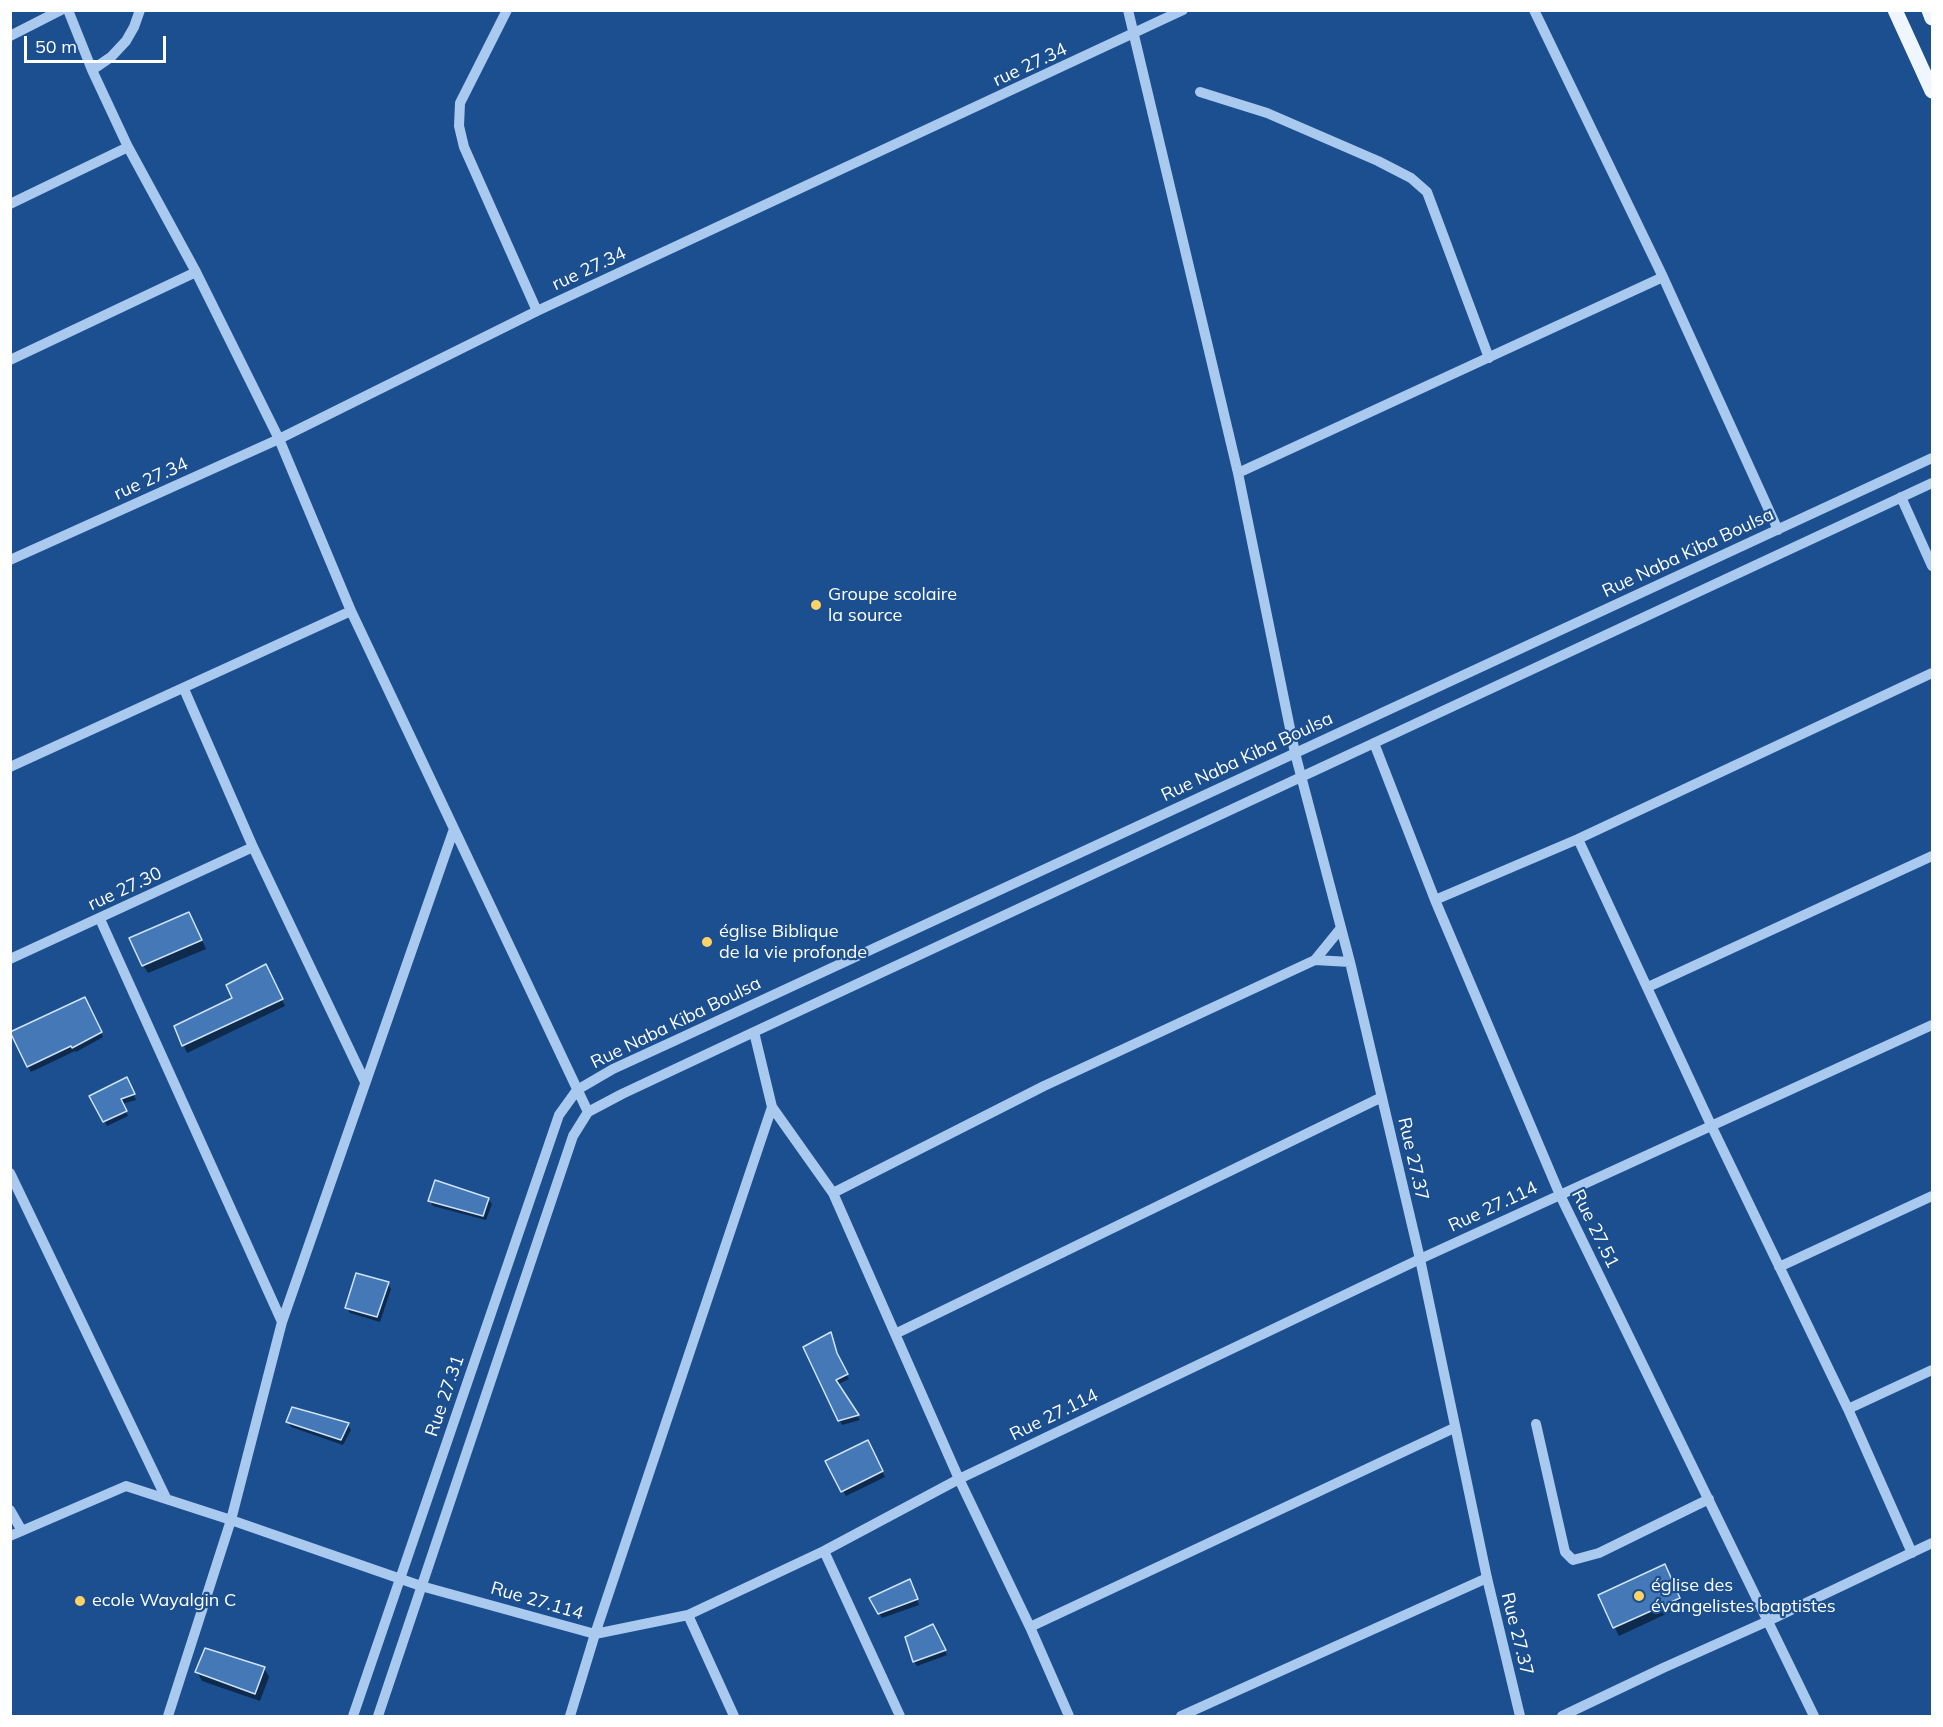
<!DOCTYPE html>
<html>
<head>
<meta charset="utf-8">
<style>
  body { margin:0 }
  #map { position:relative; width:1943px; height:1727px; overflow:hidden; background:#1b4f8f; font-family:Mulish,sans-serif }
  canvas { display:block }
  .frame { position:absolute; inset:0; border:12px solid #fff; pointer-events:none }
  .scale { position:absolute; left:24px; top:36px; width:142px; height:27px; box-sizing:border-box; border:3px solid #fff; border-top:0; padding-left:8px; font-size:18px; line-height:21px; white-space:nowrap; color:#fff; -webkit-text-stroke:4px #1b4f8f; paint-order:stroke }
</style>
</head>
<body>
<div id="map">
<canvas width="1943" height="1727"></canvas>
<div class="frame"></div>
<div class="scale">50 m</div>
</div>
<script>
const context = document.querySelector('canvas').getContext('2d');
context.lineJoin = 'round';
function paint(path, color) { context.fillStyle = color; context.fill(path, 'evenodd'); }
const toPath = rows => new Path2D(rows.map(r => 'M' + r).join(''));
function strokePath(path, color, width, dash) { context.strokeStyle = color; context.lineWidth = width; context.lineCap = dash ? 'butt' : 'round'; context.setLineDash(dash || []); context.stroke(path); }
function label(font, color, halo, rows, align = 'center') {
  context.font = font + ' Mulish,sans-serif'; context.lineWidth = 4.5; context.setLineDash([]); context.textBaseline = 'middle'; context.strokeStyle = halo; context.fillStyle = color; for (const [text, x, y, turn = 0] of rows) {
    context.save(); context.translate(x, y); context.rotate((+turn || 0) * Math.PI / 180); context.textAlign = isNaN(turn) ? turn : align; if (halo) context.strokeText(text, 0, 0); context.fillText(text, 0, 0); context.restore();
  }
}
const shadow = toPath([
  [194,923,206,949,148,973,143,965],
  [269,973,285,1006,187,1053,176,1026,234,999],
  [87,1004,103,1037,76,1052,75,1051,31,1072,28,1067],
  [129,1084,136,1100,122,1104,128,1116,107,1126,91,1096],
  [488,1199,492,1204,486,1220,433,1206,430,1201],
  [388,1284,391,1289,380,1322,350,1313,347,1308],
  [832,1338,839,1360,849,1379,837,1385,860,1420,842,1425,805,1348],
  [288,1422,348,1425,351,1430,343,1445,291,1427],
  [870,1448,885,1477,846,1496,827,1462],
  [1669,1575,1683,1606,1619,1636,1600,1596],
  [912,1586,919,1605,882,1618,871,1599],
  [936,1631,947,1655,917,1666,914,1661],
  [264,1668,269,1677,260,1701,202,1681,197,1672]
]);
const building = toPath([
  [189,912,202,940,142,966,129,938,189,912],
  [266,964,283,999,182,1046,174,1026,232,998,226,985,266,964],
  [85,997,102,1032,72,1048,71,1046,27,1067,10,1032,85,997],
  [127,1077,135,1094,121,1099,127,1111,103,1122,89,1096,127,1077],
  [435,1180,489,1198,483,1216,428,1201,435,1180],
  [356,1273,389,1282,377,1317,345,1308,356,1273],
  [831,1332,837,1353,848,1374,836,1380,859,1415,838,1421,803,1347,831,1332],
  [292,1407,349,1423,341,1440,286,1422,292,1407],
  [868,1440,883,1471,841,1492,825,1461,868,1440],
  [1665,1564,1680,1598,1613,1628,1598,1595,1665,1564],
  [910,1579,918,1599,878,1614,869,1598,910,1579],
  [933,1624,946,1650,913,1662,905,1637,933,1624],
  [205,1648,265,1667,255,1694,195,1672,205,1648]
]);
const minor = toPath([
  [68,10,92,70,128,147,196,272,279,439,351,611,588,1112],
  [507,10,460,103,459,126,464,147,537,311],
  [1128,10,1238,473,1295,753,1350,962,1420,1259,1487,1578,1520,1716],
  [1534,10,1663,277,1778,530],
  [10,36,61,10],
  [92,70,111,57,126,41,134,27,140,10],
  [1200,92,1267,113,1378,161,1411,178,1427,192,1489,358],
  [10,204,128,147],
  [10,360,196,272],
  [1238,473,1663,277],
  [1901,497,1932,566],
  [10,560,279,439,537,311,1183,10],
  [184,689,253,847,365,1082],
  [1374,743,1435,900,1560,1195,1814,1716],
  [10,767,351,611],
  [1578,839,1711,1125,1848,1409,1912,1553],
  [1435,900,1578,839,1932,673],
  [100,919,282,1322],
  [10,959,253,847],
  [1315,960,1350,962],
  [1648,987,1932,856],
  [754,1032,772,1107,833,1193,959,1479,1030,1627,1069,1716],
  [10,1173,166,1498],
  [833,1193,1044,1086,1315,960,1341,928],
  [1779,1267,1932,1196],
  [895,1334,1382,1097],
  [1848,1409,1932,1370],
  [1536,1424,1565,1552,1573,1560,1599,1553,1709,1499],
  [10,1510,22,1531],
  [10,1536,126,1486,231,1520,421,1586,595,1634,688,1615,824,1551,959,1479,1420,1259,1932,1025],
  [824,1551,900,1716],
  [688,1615,734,1716],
  [1030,1627,1454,1428],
  [168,1716,231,1520,282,1322,454,829],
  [353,1716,559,1115,577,1090,613,1069,674,1041,1932,458],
  [378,1716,573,1136,588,1112,622,1094,754,1032,1932,483],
  [570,1716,595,1634,772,1107],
  [1181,1716,1487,1578],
  [1562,1716,1663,1668,1768,1621,1932,1543]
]);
const major = toPath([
  [1895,10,1932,91],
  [1929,10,1932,18]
]);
const markers = [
  [816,605,6,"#ffd166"],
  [707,942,6,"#ffd166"],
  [1639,1596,6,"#ffd166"],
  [80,1601,6,"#ffd166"]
];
const streetNames = [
  ["rue 27.34",1030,65,-25],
  ["rue 27.34",589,269,-25],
  ["rue 27.34",151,479,-24],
  ["Rue Naba Kiba Boulsa",1688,553,-25],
  ["Rue Naba Kiba Boulsa",1247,757,-25],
  ["rue 27.30",125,889,-25],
  ["Rue Naba Kiba Boulsa",676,1023,-26],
  ["Rue 27.37",1413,1159,77],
  ["Rue 27.114",1493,1207,-25],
  ["Rue 27.51",1595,1229,64],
  ["Rue 27.31",445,1396,-71],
  ["Rue 27.114",1054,1415,-26],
  ["Rue 27.114",537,1601,16],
  ["Rue 27.37",1517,1634,76]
];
const poiNames = [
  ["Groupe scolaire",828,595],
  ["la source",828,616],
  ["église Biblique",719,932],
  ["de la vie profonde",719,953],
  ["église des",1651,1586],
  ["évangelistes baptistes",1651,1607],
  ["ecole Wayalgin C",92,1601]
];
paint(shadow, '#0007');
paint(building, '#4478b7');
strokePath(building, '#cfe3fa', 1.5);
strokePath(minor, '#a9c9ee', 10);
strokePath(major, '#f0f6ff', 15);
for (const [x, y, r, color] of markers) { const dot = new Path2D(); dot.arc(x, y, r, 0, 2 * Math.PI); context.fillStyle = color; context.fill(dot); strokePath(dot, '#1b4f8f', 2); }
label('18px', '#fff', '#1b4f8f', streetNames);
label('18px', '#fff', '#1b4f8f', poiNames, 'left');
</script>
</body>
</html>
